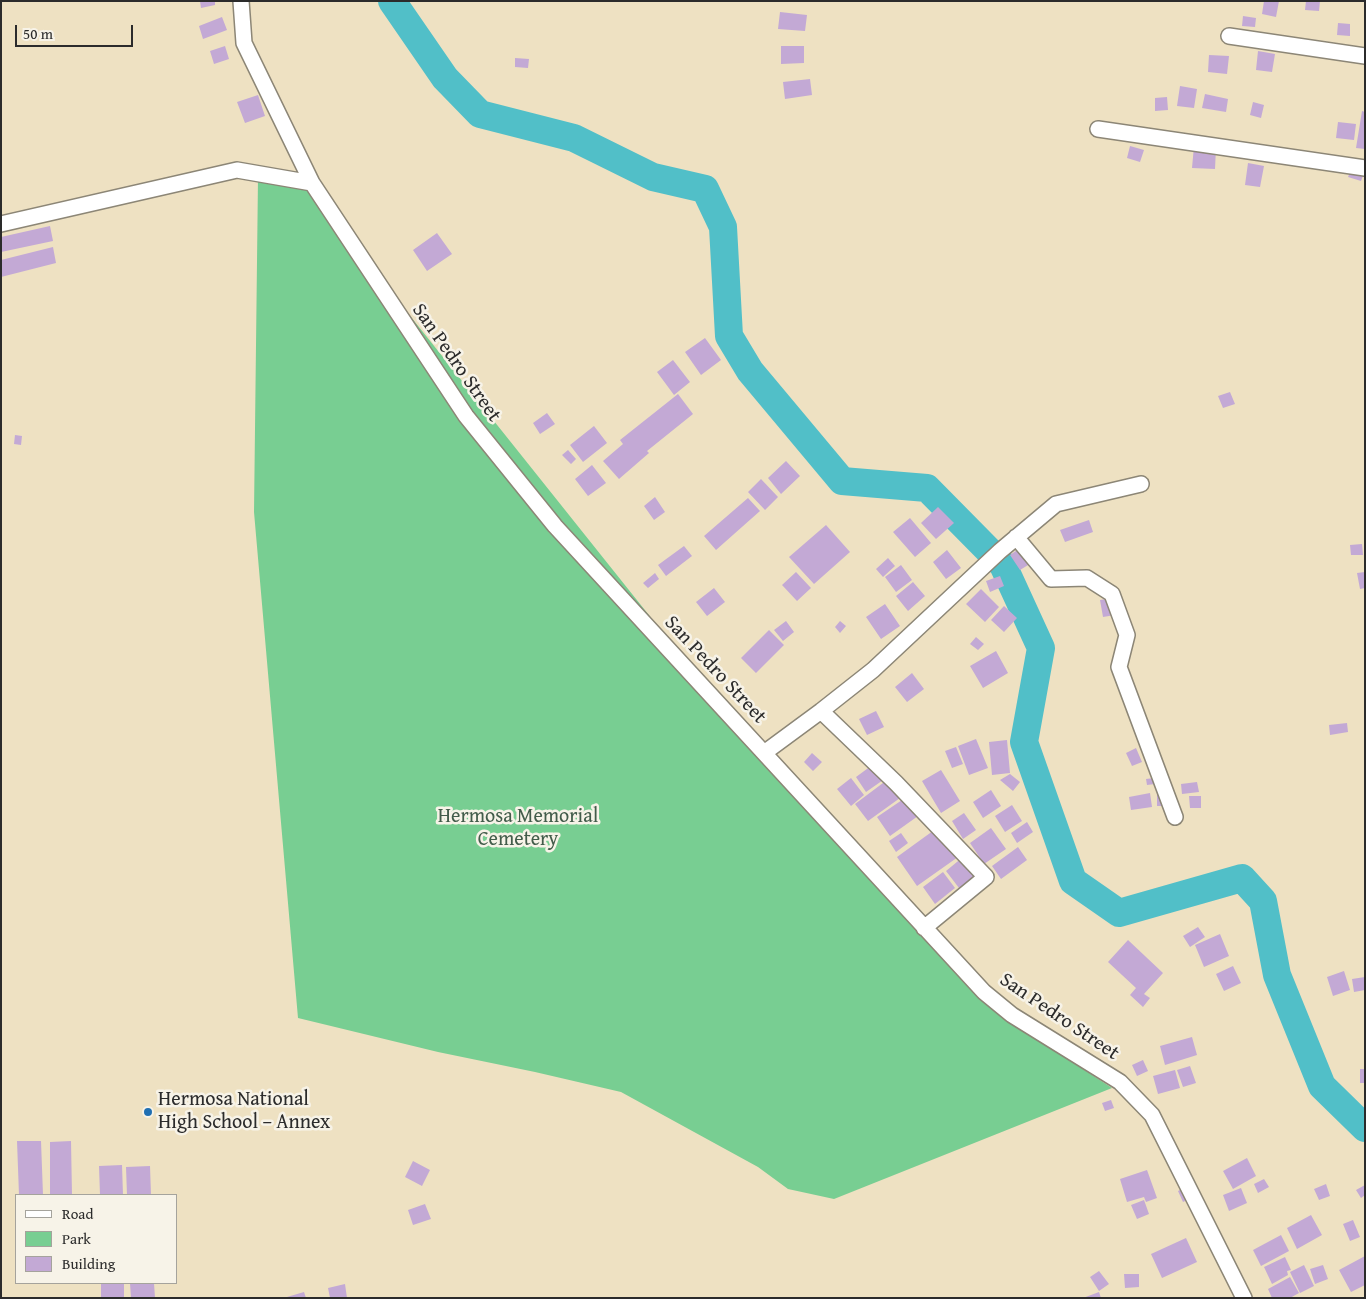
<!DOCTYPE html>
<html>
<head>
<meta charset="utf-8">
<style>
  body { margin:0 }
  #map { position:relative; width:1366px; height:1299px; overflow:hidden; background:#eee1c2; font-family:"Gentium Book Plus",serif }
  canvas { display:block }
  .frame { position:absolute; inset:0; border:2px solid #2b2b2b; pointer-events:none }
  .legend { position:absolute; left:15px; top:1194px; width:162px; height:90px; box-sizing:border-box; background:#f7f3e8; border:1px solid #a5a39c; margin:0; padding:6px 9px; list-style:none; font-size:15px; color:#2b2b2b }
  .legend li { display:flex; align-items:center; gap:10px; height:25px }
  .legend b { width:25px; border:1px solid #a5a39c }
  .scale { position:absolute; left:15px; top:25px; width:118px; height:22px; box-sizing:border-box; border:2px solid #2b2b2b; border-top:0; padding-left:6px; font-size:15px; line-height:18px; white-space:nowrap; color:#2b2b2b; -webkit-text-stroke:4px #f7f3e8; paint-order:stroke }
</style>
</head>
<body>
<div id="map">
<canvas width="1366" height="1299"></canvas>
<div class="frame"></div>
<ul class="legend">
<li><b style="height:6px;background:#fff"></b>Road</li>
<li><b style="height:14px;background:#78ce92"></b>Park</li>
<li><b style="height:14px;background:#c3a9d5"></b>Building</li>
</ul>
<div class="scale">50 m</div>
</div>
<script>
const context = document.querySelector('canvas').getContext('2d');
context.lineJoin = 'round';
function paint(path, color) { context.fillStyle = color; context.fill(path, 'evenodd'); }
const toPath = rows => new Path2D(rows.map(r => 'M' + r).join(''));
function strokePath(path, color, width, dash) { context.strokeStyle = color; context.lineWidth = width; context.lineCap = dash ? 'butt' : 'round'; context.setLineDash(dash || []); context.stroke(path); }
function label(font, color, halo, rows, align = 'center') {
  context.font = font + ' "Gentium Book Plus",serif'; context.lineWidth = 5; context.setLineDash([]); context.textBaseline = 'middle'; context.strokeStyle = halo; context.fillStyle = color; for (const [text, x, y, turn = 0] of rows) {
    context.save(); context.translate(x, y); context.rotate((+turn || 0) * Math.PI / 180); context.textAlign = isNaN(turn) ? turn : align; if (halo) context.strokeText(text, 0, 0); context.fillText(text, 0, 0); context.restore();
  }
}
const green = toPath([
  [258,178,304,183,751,743,984,1000,1055,1051,1112,1088,834,1199,788,1189,758,1167,621,1092,535,1072,438,1052,298,1018,254,512]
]);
const river = toPath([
  [392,1,445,78,480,114,574,138,653,177,705,189,723,227,729,336,750,371,842,481,927,488,1003,565,1041,648,1024,742,1073,881,1119,913,1242,878,1263,901,1277,975,1322,1086,1365,1128]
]);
const building = toPath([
  [200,1,215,1,215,5,201,8],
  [1264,1,1279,1,1276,17,1262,14],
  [1306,1,1320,1,1319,11,1305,10],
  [780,12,807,15,805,31,778,29],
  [1243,16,1256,18,1255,27,1242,26],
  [222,17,227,30,203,39,199,26],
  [1338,23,1350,24,1350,36,1337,35],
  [225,46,229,59,214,64,210,51],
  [781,46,804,46,804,63,781,64],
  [1258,51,1275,54,1272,72,1256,70],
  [1209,55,1229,56,1227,74,1208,72],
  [515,58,529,59,528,68,515,67],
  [810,79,812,95,785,99,783,82],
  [1180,86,1197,89,1194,108,1177,106],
  [1205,94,1228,99,1226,112,1202,108],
  [258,95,265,116,245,123,237,102],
  [1167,97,1168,110,1155,111,1155,98],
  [1253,102,1264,105,1261,118,1250,115],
  [1362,111,1365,112,1365,149,1356,148],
  [1338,122,1356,124,1354,140,1336,138],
  [1130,146,1144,150,1140,162,1127,158],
  [1194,146,1216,148,1215,169,1192,168],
  [1248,163,1264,166,1260,187,1245,185],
  [1352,168,1364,173,1361,181,1348,177],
  [50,226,53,241,1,252,1,237],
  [437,233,452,254,427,271,413,250],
  [53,247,56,263,1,277,1,260],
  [705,338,721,360,701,375,685,352],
  [673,360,690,382,674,395,657,372],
  [1230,392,1235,404,1223,408,1218,396],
  [678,394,693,414,647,451,649,453,619,479,603,461,623,444,620,440],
  [547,413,555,424,540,434,533,423],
  [594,426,607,443,583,462,570,445],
  [15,435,22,436,21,445,14,444],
  [568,450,576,459,571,464,562,455],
  [786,461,800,476,781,494,768,478],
  [592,465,606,483,588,496,575,479],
  [761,479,778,497,765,510,748,492],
  [655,497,665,512,654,520,644,506],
  [748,498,760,511,716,550,704,536],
  [938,507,954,523,936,539,921,523],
  [910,518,931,543,915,557,893,532],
  [1089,520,1093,532,1065,542,1060,530],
  [826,525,850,552,814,584,789,557],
  [1362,544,1363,555,1351,555,1350,545],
  [684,546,692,556,666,576,658,565],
  [1023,546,1033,562,1020,570,1010,555],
  [947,550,961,568,946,579,933,562],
  [888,558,895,566,883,577,876,569],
  [901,565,912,580,896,592,885,577],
  [796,572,811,588,797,601,782,585],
  [1365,572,1365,588,1360,589,1357,573],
  [655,573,659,579,648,588,643,583],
  [1000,576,1004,586,990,592,986,581],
  [913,582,925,596,908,611,896,596],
  [714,588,725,602,707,616,696,602],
  [981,589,999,607,985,622,966,604],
  [1112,598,1115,615,1103,617,1100,600],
  [885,604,900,626,881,639,866,617],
  [1004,606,1017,618,1004,632,991,620],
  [786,621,794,632,783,641,774,630],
  [840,621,846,626,840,633,835,627],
  [769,630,784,645,756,673,741,658],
  [976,637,984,644,978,650,970,644],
  [996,651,1008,673,983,688,970,666],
  [912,673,924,689,907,702,895,687],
  [876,711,884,727,867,735,859,719],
  [1347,723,1348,732,1330,735,1329,725],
  [976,739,988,768,969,775,958,746],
  [1007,740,1010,773,992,775,989,742],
  [956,747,963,764,952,768,945,751],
  [1136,748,1142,762,1132,766,1126,753],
  [812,753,822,762,813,771,804,762],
  [875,763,886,778,866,792,856,777],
  [941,770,960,801,941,813,922,781],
  [1010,774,1020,782,1013,791,1000,780],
  [851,778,864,795,851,806,837,789],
  [1154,778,1155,784,1147,785,1146,779],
  [887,780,900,798,868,821,855,804],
  [1197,782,1199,792,1182,794,1181,784],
  [991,790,1001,806,983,818,973,802],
  [1150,793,1152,807,1131,810,1129,797],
  [1157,793,1165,793,1165,806,1157,806],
  [1189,796,1201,796,1201,808,1190,808],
  [905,798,918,816,890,836,877,817],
  [1012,805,1022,821,1005,832,995,816],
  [964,813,976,830,963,839,952,821],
  [1027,822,1033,832,1017,843,1011,833],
  [937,828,958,857,917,886,897,857],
  [991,828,1006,849,984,864,970,843],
  [901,833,908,843,896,852,889,841],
  [1018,847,1027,860,1001,879,992,866],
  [963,857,977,875,959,888,946,871],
  [943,872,955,888,935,904,923,887],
  [1198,927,1205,937,1190,947,1183,936],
  [1220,934,1229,956,1204,967,1195,945],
  [1128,940,1163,973,1144,994,1150,998,1143,1007,1130,995,1136,988,1108,962],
  [1233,966,1241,983,1224,991,1216,974],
  [1344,971,1350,990,1333,996,1327,977],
  [1365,977,1365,990,1354,992,1352,979],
  [1192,1037,1197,1055,1165,1065,1160,1046],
  [1143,1060,1148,1071,1137,1076,1132,1065],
  [1190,1066,1196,1083,1183,1087,1177,1070],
  [1360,1069,1365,1069,1365,1083,1360,1083],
  [1175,1070,1180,1088,1158,1094,1153,1076],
  [1111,1100,1114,1108,1105,1111,1102,1103],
  [17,1141,41,1141,43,1195,19,1195],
  [71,1141,72,1195,50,1195,50,1142],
  [1247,1158,1256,1176,1233,1189,1223,1171],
  [413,1161,430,1170,422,1186,405,1177],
  [122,1165,123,1195,100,1195,99,1166],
  [150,1166,151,1195,127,1195,126,1167],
  [1147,1170,1157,1198,1146,1202,1144,1197,1127,1202,1120,1179],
  [1264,1179,1269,1187,1258,1193,1254,1184],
  [1326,1184,1330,1196,1319,1200,1314,1189],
  [1365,1185,1365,1195,1361,1198,1356,1190],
  [1184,1188,1189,1199,1183,1202,1178,1191],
  [1241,1188,1247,1203,1229,1211,1223,1195],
  [1144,1200,1149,1214,1137,1219,1131,1205],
  [425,1204,431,1219,413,1225,408,1210],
  [1311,1215,1322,1235,1297,1249,1287,1228],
  [1353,1220,1360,1237,1350,1241,1343,1224],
  [1281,1235,1289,1251,1261,1266,1253,1250],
  [1186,1238,1197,1262,1162,1278,1151,1254],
  [1365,1256,1365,1285,1351,1292,1339,1270],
  [1285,1257,1291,1270,1287,1271,1288,1275,1272,1284,1264,1267],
  [1304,1265,1314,1286,1300,1293,1290,1272],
  [1323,1265,1328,1279,1315,1284,1310,1269],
  [1099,1271,1109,1284,1099,1291,1090,1277],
  [1124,1274,1139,1274,1139,1287,1125,1288],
  [1290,1277,1299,1293,1290,1298,1272,1298,1268,1289],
  [101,1283,124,1283,124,1298,101,1298],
  [130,1283,154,1283,155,1298,131,1298],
  [345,1284,347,1298,330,1298,328,1288],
  [304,1292,306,1298,287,1298,287,1297],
  [1099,1292,1101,1298,1083,1298]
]);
const minor = toPath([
  [241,1,244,43,312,183,466,416,555,526,984,992,1012,1015,1120,1082,1152,1115,1244,1298],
  [1229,36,1365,56],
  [1098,129,1365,168],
  [1,224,237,170,312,183],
  [1016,537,1051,579,1087,578,1112,594,1127,635,1119,667,1175,817],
  [821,711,896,783,986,877,924,928],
  [764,753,821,711,873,670,1000,551,1056,504,1141,484]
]);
const markers = [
  [148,1112,5,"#1f6fb2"]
];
const streetNames = [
  ["San Pedro Street",456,363,55],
  ["San Pedro Street",715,670,47],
  ["San Pedro Street",1059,1017,34]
];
const parkNames = [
  ["Hermosa Memorial",518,817],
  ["Cemetery",518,840]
];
const poiNames = [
  ["Hermosa National",158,1100],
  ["High School – Annex",158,1123]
];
paint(green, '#78ce92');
strokePath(river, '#51bfc8', 28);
paint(building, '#c3a9d5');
strokePath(minor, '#8c8676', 18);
strokePath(minor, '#fff', 15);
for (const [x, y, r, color] of markers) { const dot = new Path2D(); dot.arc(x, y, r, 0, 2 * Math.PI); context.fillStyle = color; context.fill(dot); strokePath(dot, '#f7f3e8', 2); }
label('20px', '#2b2b2b', '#f7f3e8', streetNames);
label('20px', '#425c4a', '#f7f3e8', parkNames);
label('20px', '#2b2b2b', '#f7f3e8', poiNames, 'left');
</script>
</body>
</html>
